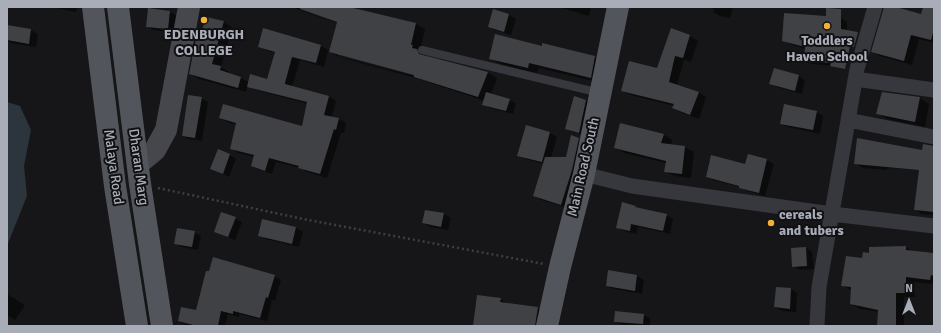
<!DOCTYPE html>
<html>
<head>
<meta charset="utf-8">
<style>
  body { margin:0 }
  #map { position:relative; width:941px; height:333px; overflow:hidden; background:#161618; font-family:Signika,sans-serif }
  canvas { display:block }
  .frame { position:absolute; inset:0; border:8px solid #a8adb8; pointer-events:none }
  .north { position:absolute; left:889px; top:281px; width:40px; height:40px; -webkit-text-stroke:3px #111113; paint-order:stroke; rotate:0deg; font-size:11px; font-weight:700; line-height:16px; text-align:center; color:#a8adb8 }
  .north::after { content:''; display:block; margin:auto; width:14px; height:18px; background:#a8adb8; clip-path:polygon(50% 0,100% 100%,50% 72%,0 100%) }
</style>
</head>
<body>
<div id="map">
<canvas width="941" height="333"></canvas>
<div class="frame"></div>
<div class="north">N</div>
</div>
<script>
const context = document.querySelector('canvas').getContext('2d');
context.lineJoin = 'round';
function paint(path, color) { context.fillStyle = color; context.fill(path, 'evenodd'); }
const toPath = rows => new Path2D(rows.map(r => 'M' + r).join(''));
function strokePath(path, color, width, dash) { context.strokeStyle = color; context.lineWidth = width; context.lineCap = dash ? 'butt' : 'round'; context.setLineDash(dash || []); context.stroke(path); }
function label(font, color, halo, rows, align = 'center') {
  context.font = font + ' Signika,sans-serif'; context.lineWidth = 4; context.setLineDash([]); context.textBaseline = 'middle'; context.strokeStyle = halo; context.fillStyle = color; for (const [text, x, y, turn = 0] of rows) {
    context.save(); context.translate(x, y); context.rotate((+turn || 0) * Math.PI / 180); context.textAlign = isNaN(turn) ? turn : align; if (halo) context.strokeText(text, 0, 0); context.fillText(text, 0, 0); context.restore();
  }
}
const water = toPath([
  [7,102,20,106,31,130,24,166,27,196,7,246]
]);
const shadow = toPath([
  [56,7,77,7,76,12,60,9],
  [291,7,345,7,416,24,425,29,420,50,422,53,426,55,427,57,487,72,497,78,491,94,509,100,516,103,513,114,490,108,484,104,485,101,424,81,419,79,339,57,328,51,324,67,300,60,292,87,329,96,336,101,332,117,339,119,346,123,344,133,341,133,327,178,307,172,301,168,276,162,272,174,260,170,252,166,255,157,238,153,231,148,237,125,227,122,220,118,303,127,308,104,256,90,248,86,246,92,199,79,190,74,203,32,223,22,232,27,221,67,229,72,228,74,241,78,249,82,268,80,275,53,267,51,259,46,264,30,321,46,330,51,337,23],
  [338,54,419,75,419,77,338,56],
  [558,7,591,7,589,16],
  [705,7,733,7,730,18,720,16,713,12,714,9],
  [885,7,893,7,922,15,924,7,934,7,934,43,919,39,912,65,880,56,872,52],
  [493,11,509,15,516,19,511,35,495,30,489,27],
  [170,12,176,15,174,33,153,30,147,26],
  [841,18,847,22,846,67,812,64,805,60,806,49,790,44,783,40],
  [7,26,31,30,38,34,36,47,11,43,7,41],
  [671,30,690,36,698,41,691,62,684,60,677,85,698,92,706,97,699,119,682,113,673,108,674,106,631,95,622,91,658,69],
  [543,44,595,57,605,62,600,83,539,68,537,73,500,64,490,58,542,47],
  [774,70,799,76,805,80,802,94,777,87,770,83],
  [201,98,208,102,202,141,189,139,183,136],
  [575,98,586,100,593,104,586,136,573,132,566,129],
  [920,98,929,104,925,127,887,119,877,113],
  [817,112,823,116,820,134,788,127,781,124],
  [527,126,550,133,557,137,551,158,567,159,578,139,585,143,568,208,541,200,534,196,544,164,525,159,518,155],
  [663,134,672,140,671,146,685,147,694,152,691,178,674,176,665,171,666,163,624,153,615,147],
  [934,146,934,171,887,168,887,170,863,168,855,163,923,151],
  [230,155,236,159,229,177,211,169],
  [748,155,767,160,774,164,765,196,747,191,740,187,713,180,707,176,746,165],
  [934,187,934,215,922,214,915,210],
  [635,207,639,209,666,215,673,219,670,234,638,227,636,234,624,231,617,227],
  [426,211,444,214,451,218,448,230,430,227,423,223],
  [235,218,242,222,235,240,215,232],
  [263,220,296,228,303,232,299,247,266,239,259,235],
  [194,232,201,236,198,250,182,247,175,243],
  [906,247,913,252,934,255,934,284,914,282,915,297,904,297,904,326,878,326,879,312,860,309,851,304,851,290,842,285,863,259,870,254],
  [806,248,812,252,814,269,800,270,793,266],
  [609,272,637,276,644,280,642,294,614,289,607,286],
  [274,276,281,280,275,301,272,300,267,321,239,314,239,317,228,314,225,326,187,326,179,321],
  [791,289,797,293,796,312,782,311,775,307],
  [7,294,25,305,15,320,7,315],
  [500,299,509,304,538,308,546,313,544,326,474,326],
  [644,315,650,318,650,326,622,325,615,322]
]);
const building = toPath([
  [300,7,349,7,416,23,411,45,413,45,412,48,417,49,419,54,488,72,478,97,414,77,414,75,329,52,337,22,300,9],
  [884,7,896,7,921,14,923,7,934,7,934,29,931,40,911,35,904,61,871,52],
  [148,8,170,11,168,29,146,27],
  [826,8,841,9,841,29,858,32,854,47,850,46,845,69,830,66,831,63,804,61,805,47,782,41,784,13,826,16],
  [493,9,509,14,504,32,488,27],
  [206,17,224,21,212,64,221,66,220,70,241,77,238,88,189,74,198,29,202,30],
  [7,25,31,29,29,44,7,40],
  [263,28,321,45,316,63,292,57,285,83,285,84,329,96,324,115,339,118,336,130,334,129,320,174,298,168,299,166,269,158,265,171,251,166,254,155,230,149,236,123,219,118,223,104,302,126,307,102,247,87,250,74,267,79,275,52,258,47],
  [671,28,690,35,683,58,675,56,669,82,699,92,690,115,672,108,674,104,621,91,629,61,657,68],
  [495,34,542,46,542,43,595,56,591,78,529,63,528,68,489,59],
  [774,68,799,75,795,91,769,84],
  [486,92,510,99,506,111,482,105],
  [882,92,920,97,915,122,876,114],
  [188,95,202,97,195,138,182,136],
  [574,96,586,100,579,133,565,129],
  [784,104,817,111,813,130,780,124],
  [620,123,664,134,661,143,685,146,682,174,664,172,666,161,614,148],
  [526,125,550,132,542,162,517,156],
  [571,135,579,138,572,170,561,205,533,196,545,157,566,157],
  [857,138,922,150,923,144,934,146,934,212,914,210,919,170,854,164],
  [218,149,230,154,223,174,210,169],
  [748,154,767,159,759,193,739,188,739,186,706,177,711,155,745,164],
  [622,202,636,206,635,207,667,214,663,231,631,224,630,231,616,228],
  [425,210,444,213,441,227,422,223],
  [221,212,236,217,228,237,214,232],
  [262,219,296,227,292,244,258,236],
  [177,228,195,231,192,247,174,244],
  [906,246,906,250,934,253,934,276,931,275,930,280,906,277,906,293,896,293,896,326,877,326,878,310,850,304,851,287,841,286,846,256,862,258,863,252,869,253,869,247],
  [806,247,807,266,792,267,791,248],
  [213,257,275,275,268,298,266,297,260,318,233,311,233,314,221,311,218,326,197,326,178,321,181,307,196,310,206,271,209,271],
  [608,270,637,275,635,291,606,286],
  [776,287,791,288,790,309,774,307],
  [477,295,501,298,500,302,538,307,535,326,473,326],
  [615,311,644,314,643,324,614,322]
]);
const path = toPath([
  [158,188,303,219,544,264]
]);
const lane = toPath([
  [422,50,600,93]
]);
const street = toPath([
  [855,79,934,90],
  [848,120,934,137],
  [584,174,632,186,832,214,934,226],
  [817,326,819,287,857,69,875,7]
]);
const secondary = toPath([
  [138,164,155,150,166,130,189,7]
]);
const primary = toPath([
  [93,7,115,186,137,326],
  [118,7,140,184,162,326],
  [547,326,560,267,584,174,618,7]
]);
const markers = [
  [204,20,4,"#f2b134"],
  [827,26,4,"#f2b134"],
  [771,223,4,"#f2b134"]
];
const poiNames = [
  ["EDENBURGH",204,35],
  ["COLLEGE",204,51],
  ["Toddlers",827,41],
  ["Haven School",827,57],
  ["cereals",779,215,"left"],
  ["and tubers",779,231,"left"]
];
const streetNames = [
  ["Malaya Road",113,167,82],
  ["Dharan Marg",138,167,82],
  ["Main Road South",584,167,-77]
];
paint(water, '#2c353c');
paint(shadow, '#0007');
paint(building, '#404145');
strokePath(path, '#3d3f44', 2.5, [2, 3]);
strokePath(lane, '#37383d', 8);
strokePath(street, '#37383d', 15);
strokePath(secondary, '#45474d', 22);
strokePath(primary, '#53555c', 22);
for (const [x, y, r, color] of markers) { const dot = new Path2D(); dot.arc(x, y, r, 0, 2 * Math.PI); context.fillStyle = color; context.fill(dot); strokePath(dot, '#111113', 1.5); }
label('bold 14px', '#a8adb8', '#111113', poiNames);
label('14px', '#a8adb8', '#111113', streetNames);
</script>
</body>
</html>
